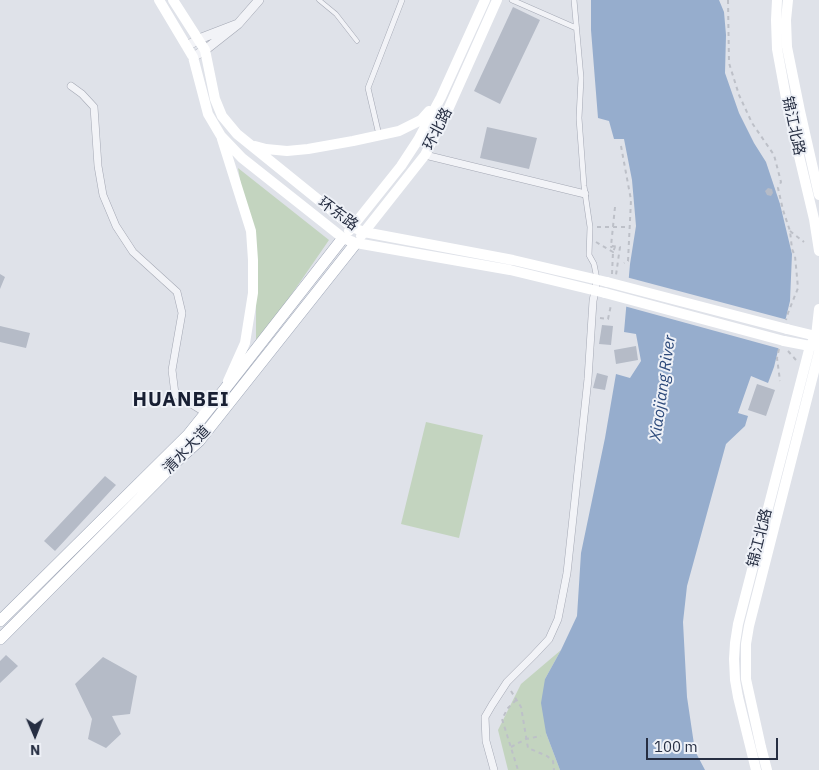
<!DOCTYPE html>
<html>
<head>
<meta charset="utf-8">
<style>
  body { margin:0 }
  #map { position:relative; width:819px; height:770px; overflow:hidden; background:#dfe2e9; font-family:"IBM Plex Sans",sans-serif }
  canvas { display:block }
  .north { position:absolute; left:10px; top:710px; width:50px; height:50px; -webkit-text-stroke:4px #eef1f7; paint-order:stroke; rotate:179deg; font-size:14px; font-weight:700; line-height:20px; text-align:center; color:#262e42 }
  .north::after { content:''; display:block; margin:auto; width:18px; height:22px; background:#262e42; clip-path:polygon(50% 0,100% 100%,50% 72%,0 100%) }
  .scale { position:absolute; left:646px; top:738px; width:132px; height:22px; box-sizing:border-box; border:2px solid #262e42; border-top:0; padding-left:6px; font-size:15px; line-height:18px; white-space:nowrap; color:#262e42; -webkit-text-stroke:4px #eef1f7; paint-order:stroke }
</style>
</head>
<body>
<div id="map">
<canvas width="819" height="770"></canvas>
<div class="north">N</div>
<div class="scale">100 m</div>
</div>
<script>
const context = document.querySelector('canvas').getContext('2d');
context.lineJoin = 'round';
function paint(path, color) { context.fillStyle = color; context.fill(path, 'evenodd'); }
const toPath = rows => new Path2D(rows.map(r => 'M' + r).join(''));
function strokePath(path, color, width, dash) { context.strokeStyle = color; context.lineWidth = width; context.lineCap = dash ? 'butt' : 'round'; context.setLineDash(dash || []); context.stroke(path); }
function label(font, color, halo, rows, align = 'center') {
  context.font = font + ' "IBM Plex Sans","Noto Sans SC",sans-serif'; context.lineWidth = 4; context.setLineDash([]); context.textBaseline = 'middle'; context.strokeStyle = halo; context.fillStyle = color; for (const [text, x, y, turn = 0] of rows) {
    context.save(); context.translate(x, y); context.rotate((+turn || 0) * Math.PI / 180); context.textAlign = isNaN(turn) ? turn : align; if (halo) context.strokeText(text, 0, 0); context.fillText(text, 0, 0); context.restore();
  }
}
const green = toPath([
  [238,168,329,240,256,346,256,268],
  [426,422,483,435,459,538,401,524],
  [561,650,545,679,546,733,560,770,508,770,498,730,521,684]
]);
const water = toPath([
  [591,0,719,0,724,12,726,35,725,73,739,113,754,143,766,162,780,204,792,254,790,301,774,367,768,383,751,376,738,413,748,416,745,426,726,444,687,586,683,622,687,697,695,751,705,770,560,770,546,733,541,703,545,679,561,650,577,616,581,553,605,438,616,374,630,378,641,361,636,334,624,332,630,264,636,226,632,180,624,139,614,139,609,121,598,118,591,30]
]);
const pier = toPath([
  [626,277,788,320,781,349,624,306]
]);
const building = toPath([
  [513,7,540,20,500,104,474,91],
  [487,127,537,138,529,169,480,158],
  [768,188,772,189,773,193,771,196,767,195,765,191],
  [0,274,5,277,0,289],
  [602,325,613,326,611,345,599,344],
  [0,326,30,333,26,348,0,342],
  [636,346,638,360,616,364,614,350],
  [597,373,608,376,605,390,593,388],
  [757,384,775,390,766,416,748,410],
  [105,476,116,485,55,551,44,541],
  [6,655,18,666,0,683,0,661],
  [103,657,137,676,130,714,112,716,121,734,106,748,88,739,92,719,75,684]
]);
const path = toPath([
  [728,0,729,63,739,95,752,123,774,155,781,182,778,188,783,210,790,231,792,249,795,256,798,288,788,313,786,320],
  [621,146,631,200,628,261,624,263],
  [615,207,611,246,620,247,616,275],
  [597,227,630,227],
  [790,231,804,242],
  [596,242,613,252,611,246],
  [612,274,613,252,615,247],
  [600,318,608,319,611,305],
  [779,349,777,358,780,381],
  [788,351,796,360],
  [511,691,521,707,528,748,547,756,553,761,554,770],
  [516,700,508,708,502,719,518,770],
  [511,747,526,739,541,736]
]);
const service = toPath([
  [319,0,336,14,357,41]
]);
const pedestrian = toPath([
  [512,0,576,28],
  [574,0,581,78,579,118,584,186,590,227,589,255,594,264,597,279],
  [379,135,368,88,402,0]
]);
const minor = toPath([
  [71,86,82,94,94,107,98,166,103,195,116,226,133,252,177,292,182,313,172,370,175,394,206,413],
  [425,155,585,194],
  [494,770,486,741,485,717,492,705,507,682,534,655,549,639,558,619,567,573,588,379,593,301,597,280]
]);
const tertiary = toPath([
  [238,24,259,0],
  [187,46,199,39,238,24,205,50,193,57]
]);
const secondary = toPath([
  [159,0,193,57,208,114,221,136,242,158,343,238,356,243,510,270,605,293],
  [173,0,205,50,215,99,222,116,237,134,352,227,364,232,513,260,607,282],
  [777,0,776,20,777,49,789,114,814,219,819,251],
  [788,0,786,20,787,47,800,111,819,195],
  [222,139,251,231,253,260,253,293,245,343,228,381],
  [255,146,266,149,287,151,308,149,353,141,399,131,421,120,429,111],
  [349,231,401,166,418,140,441,97,485,0],
  [361,236,425,155,447,112,497,0],
  [787,329,816,336,819,339],
  [784,341,810,346,815,345],
  [756,770,738,697,735,680,734,659,735,643,738,624,810,346,816,336,819,309],
  [767,770,761,747,746,679,746,644,749,626,819,352]
]);
const primary = toPath([
  [0,621,188,435,221,394,343,238],
  [0,639,179,459,199,441,356,243]
]);
const secondaryBridge = toPath([
  [607,282,787,329],
  [605,293,784,341]
]);
const streetNames = [
  ["锦江北路",793,126,78],
  ["环北路",438,129,-63],
  ["环东路",338,214,36],
  ["清水大道",187,450,-46],
  ["锦江北路",760,538,-76]
];
const waterNames = [
  ["Xiaojiang River",663,388,-82]
];
const districtNames = [
  ["HUANBEI",181,400]
];
paint(green, '#c3d4bf');
paint(water, '#96adcd');
paint(pier, '#dfe2e9');
paint(building, '#b5bbc7');
strokePath(service, '#a4a8b4', 5);
strokePath(pedestrian, '#a4a8b4', 6);
strokePath(minor, '#a4a8b4', 8);
strokePath(tertiary, '#a4a8b4', 10);
strokePath(primary, '#9da5b6', 12);
strokePath(path, '#bdc0c8', 2, [4, 4]);
strokePath(service, '#f2f3f7', 4);
strokePath(pedestrian, '#f2f3f7', 5);
strokePath(minor, '#f2f3f7', 7);
strokePath(tertiary, '#f2f3f7', 9);
strokePath(secondary, '#fff', 10);
strokePath(primary, '#fff', 11);
strokePath(secondaryBridge, '#fff', 10);
label('15px', '#262e42', '#eef1f7', streetNames);
label('italic 16px', '#2c497a', '#eef1f7', waterNames);
context.letterSpacing = '1px';
label('bold 20px', '#181f33', '#eef1f7', districtNames);
context.letterSpacing = '0px';
</script>
</body>
</html>
